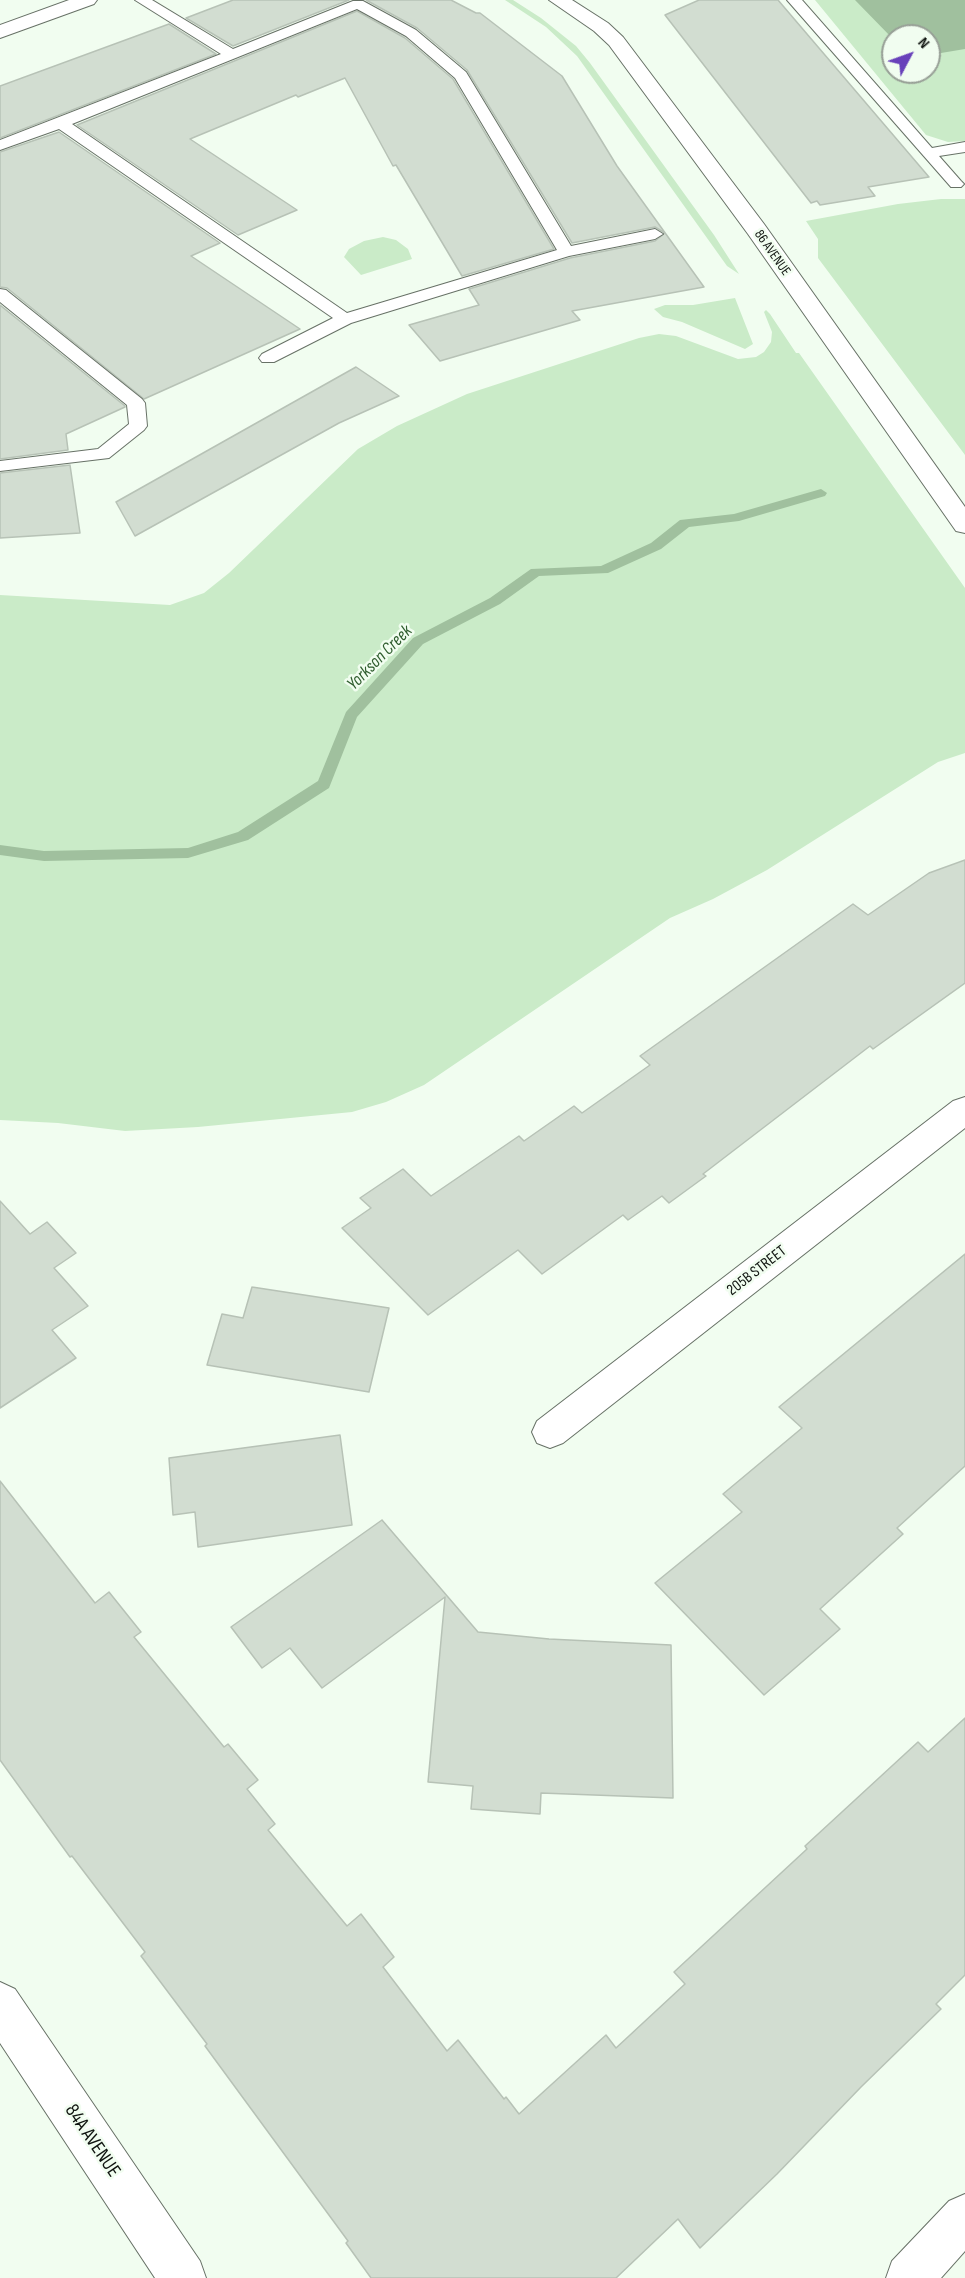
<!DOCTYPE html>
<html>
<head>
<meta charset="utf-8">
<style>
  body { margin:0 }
  #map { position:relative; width:965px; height:2278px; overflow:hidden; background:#f1fdf0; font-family:"Sofia Sans Condensed",sans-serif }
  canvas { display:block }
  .north { position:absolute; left:881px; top:24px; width:60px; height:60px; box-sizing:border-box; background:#f1fdf0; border:2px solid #979f96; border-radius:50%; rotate:49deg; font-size:16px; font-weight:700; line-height:24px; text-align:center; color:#0f130f }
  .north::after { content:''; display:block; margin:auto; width:21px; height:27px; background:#6841ba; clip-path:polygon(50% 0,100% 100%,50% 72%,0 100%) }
</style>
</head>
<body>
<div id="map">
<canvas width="965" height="2278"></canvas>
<div class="north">N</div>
</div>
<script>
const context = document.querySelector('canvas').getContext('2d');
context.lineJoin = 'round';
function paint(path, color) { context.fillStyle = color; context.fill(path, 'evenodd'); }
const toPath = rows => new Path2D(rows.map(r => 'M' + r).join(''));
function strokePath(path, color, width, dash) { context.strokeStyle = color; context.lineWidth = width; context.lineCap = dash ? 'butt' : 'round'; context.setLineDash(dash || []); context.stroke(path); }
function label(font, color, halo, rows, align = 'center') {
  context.font = font + ' "Sofia Sans Condensed",sans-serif'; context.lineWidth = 5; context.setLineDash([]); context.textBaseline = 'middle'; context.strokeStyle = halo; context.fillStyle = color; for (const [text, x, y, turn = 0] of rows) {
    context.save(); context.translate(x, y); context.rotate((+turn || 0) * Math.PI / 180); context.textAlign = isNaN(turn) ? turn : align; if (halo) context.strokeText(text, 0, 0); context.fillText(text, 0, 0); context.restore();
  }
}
const green = toPath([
  [505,0,513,0,541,18,576,46,590,63,714,235,739,274,727,266,577,56,546,27],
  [815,0,965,0,965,141,948,142,926,135],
  [893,36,929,36,929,72,893,72],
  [941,199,965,199,965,455,818,258,818,239,806,221,898,204],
  [383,237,396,240,408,249,412,259,361,275,344,257,349,249,364,241],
  [735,298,753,344,745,349,682,322,663,317,654,309,665,305,693,305],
  [766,310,770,314,796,353,799,353,965,588,965,753,938,762,767,870,713,899,670,918,424,1085,386,1102,352,1112,198,1127,125,1131,58,1123,0,1120,0,595,170,605,204,593,229,573,358,449,397,426,467,394,639,338,659,334,676,336,738,359,756,357,764,352,771,342,772,332,764,312]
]);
const water = toPath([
  [855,0,965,0,965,49,929,55,929,36,893,36,893,39]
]);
const stream = toPath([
  [821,489,827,493,825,496,739,521,689,527,661,549,608,573,539,576,500,604,423,644,357,717,329,788,248,840,188,858,44,861,0,855,0,845,44,851,188,848,238,832,318,781,346,712,413,638,490,598,531,569,601,566,651,543,680,520,734,514,821,489]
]);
const building = toPath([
  [233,0,349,0,233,46,186,18,233,0],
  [366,0,451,0,476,13,480,13,562,76,617,166,704,287,572,311,580,320,440,361,409,325,479,305,469,289,570,258,655,241,665,233,655,227,572,243,467,70,417,28,366,0],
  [699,0,778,0,929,177,868,187,875,196,820,205,817,201,811,203,665,15,699,0],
  [357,11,405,38,453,79,554,249,462,276,396,165,393,166,345,78,298,97,296,95,190,139,297,210,238,235,77,125,357,11],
  [169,24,216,54,0,138,0,86,169,24],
  [59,132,220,243,191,256,300,329,144,399,7,288,0,287,0,152,59,132],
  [0,305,125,406,125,407,66,434,68,450,0,459,0,305],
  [356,367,399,396,339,423,135,536,116,502,356,367],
  [70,465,80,533,0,538,0,473,70,465],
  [965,860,965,983,873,1049,870,1046,703,1174,706,1176,669,1203,662,1196,628,1220,623,1215,542,1274,518,1250,428,1315,342,1228,371,1208,360,1198,403,1169,431,1196,519,1136,524,1141,574,1106,582,1113,650,1065,640,1056,853,904,868,915,929,873,965,860],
  [0,1201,30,1234,47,1222,76,1253,54,1268,88,1306,52,1330,76,1358,0,1408,0,1201],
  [965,1254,965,1466,897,1528,903,1534,820,1609,840,1629,764,1695,655,1583,742,1512,723,1494,802,1428,779,1407,965,1254],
  [252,1287,389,1308,369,1392,207,1365,222,1314,243,1318,252,1287],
  [340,1435,352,1525,198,1547,195,1512,173,1515,169,1458,340,1435],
  [0,1481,95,1603,109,1592,141,1632,134,1637,224,1747,228,1744,258,1780,247,1789,275,1824,268,1830,347,1926,361,1914,394,1957,383,1967,447,2051,458,2040,504,2099,506,2097,519,2114,606,2035,616,2048,685,1984,674,1972,807,1849,805,1846,918,1742,928,1752,965,1718,965,1975,936,2004,941,2009,861,2087,777,2174,700,2248,678,2219,616,2278,371,2278,346,2243,348,2241,205,2046,207,2044,141,1956,145,1952,72,1856,70,1857,0,1760,0,1481],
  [382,1520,478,1632,549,1639,671,1645,673,1798,541,1793,540,1814,471,1809,473,1786,428,1782,445,1597,322,1688,290,1648,262,1668,231,1627,382,1520]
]);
const lane = toPath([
  [135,0,152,0,233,49,353,1,363,1,416,30,466,72,571,246,655,229,663,234,655,239,569,256,351,323,274,362,262,362,259,358,262,354,333,318,59,129,0,150,0,140,221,54,135,0],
  [357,9,406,36,455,78,557,250,347,313,72,124,357,9],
  [787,0,802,0,932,148,965,142,965,152,939,156,961,181,964,184,961,187,951,187,787,0],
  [0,289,6,290,142,399,145,403,147,426,144,430,109,458,0,471,0,461,98,449,129,424,127,405,0,302,0,289]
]);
const street = toPath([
  [965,1097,965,1128,563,1443,550,1448,537,1443,532,1432,537,1421,953,1101,965,1097],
  [0,1982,15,1989,200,2261,206,2278,155,2278,0,2043,0,1982]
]);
const secondary = toPath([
  [69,0,97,0,94,4,0,38,0,25,69,0],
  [549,0,572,0,608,23,623,37,764,224,965,507,965,533,956,531,748,234,609,45,594,31,549,0],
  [965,2194,965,2251,941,2278,886,2278,892,2261,949,2201,965,2194]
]);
const farStreetnames = [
  ["86 AVENUE",772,253,55]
];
const streetNames = [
  ["205B STREET",757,1271,-38]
];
const waterNames = [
  ["Yorkson Creek",380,658,-45]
];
const nearStreetnames = [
  ["84A AVENUE",92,2141,56]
];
paint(green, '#caebc8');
paint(water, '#a0c09e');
paint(stream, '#a0c09e');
paint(building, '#d2ddd1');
strokePath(building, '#b7c2b6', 1.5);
strokePath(lane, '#677166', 2);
strokePath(street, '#677166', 2);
strokePath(secondary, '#677166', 2);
paint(lane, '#fff');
paint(street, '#fff');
paint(secondary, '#fff');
label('14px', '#0f130f', '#f1fdf0', farStreetnames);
label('16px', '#0f130f', '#f1fdf0', streetNames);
label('italic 18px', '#2f5d2e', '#f1fdf0', waterNames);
label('20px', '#0f130f', '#f1fdf0', nearStreetnames);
</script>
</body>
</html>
